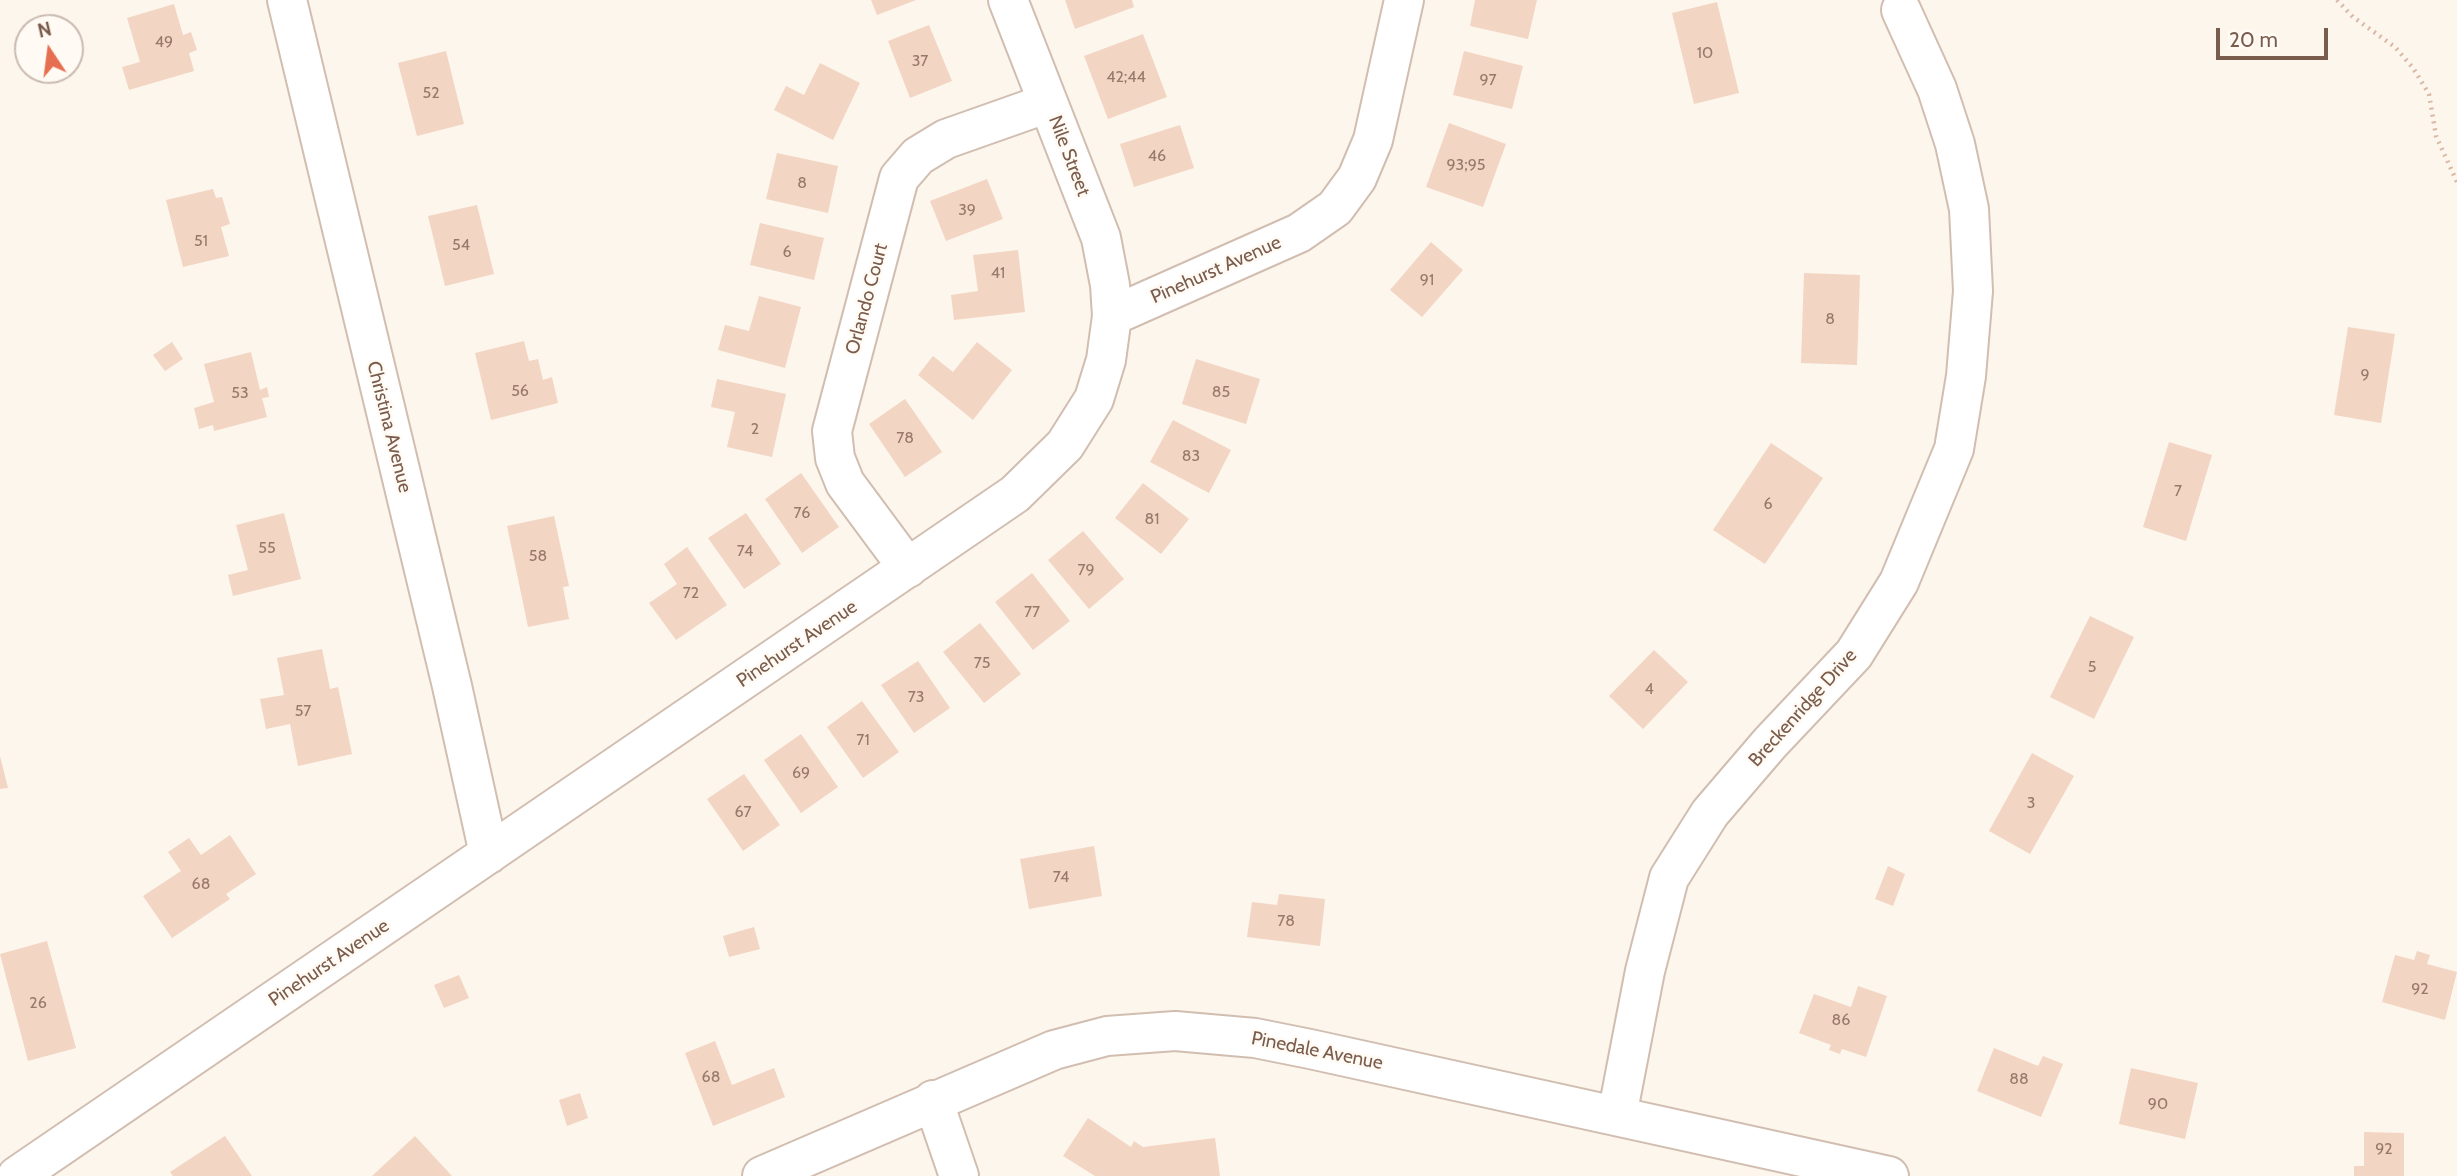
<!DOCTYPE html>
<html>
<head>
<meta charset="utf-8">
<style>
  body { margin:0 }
  #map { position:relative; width:2457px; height:1176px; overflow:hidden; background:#fdf6ec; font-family:Cabin,sans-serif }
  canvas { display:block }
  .north { position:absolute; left:14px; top:14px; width:70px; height:70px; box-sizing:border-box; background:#fffaf3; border:2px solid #cabbb1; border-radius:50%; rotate:347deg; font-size:19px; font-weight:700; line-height:28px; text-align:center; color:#7a5c4d }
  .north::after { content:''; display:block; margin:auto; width:24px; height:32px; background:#e76f51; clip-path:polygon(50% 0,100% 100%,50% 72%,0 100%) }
  .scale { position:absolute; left:2216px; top:28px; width:112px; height:32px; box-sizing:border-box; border:4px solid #7a5c4d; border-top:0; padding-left:9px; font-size:21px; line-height:24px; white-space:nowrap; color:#7a5c4d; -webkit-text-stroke:5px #fffaf3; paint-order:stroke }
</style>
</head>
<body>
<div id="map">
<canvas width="2457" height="1176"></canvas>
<div class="north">N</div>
<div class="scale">20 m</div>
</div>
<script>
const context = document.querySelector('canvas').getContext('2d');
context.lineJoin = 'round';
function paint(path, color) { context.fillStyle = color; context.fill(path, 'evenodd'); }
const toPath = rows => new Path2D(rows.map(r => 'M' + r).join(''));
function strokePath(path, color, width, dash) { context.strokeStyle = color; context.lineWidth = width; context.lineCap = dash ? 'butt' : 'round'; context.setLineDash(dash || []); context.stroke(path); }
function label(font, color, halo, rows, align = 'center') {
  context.font = font + ' Cabin,sans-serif'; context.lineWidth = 5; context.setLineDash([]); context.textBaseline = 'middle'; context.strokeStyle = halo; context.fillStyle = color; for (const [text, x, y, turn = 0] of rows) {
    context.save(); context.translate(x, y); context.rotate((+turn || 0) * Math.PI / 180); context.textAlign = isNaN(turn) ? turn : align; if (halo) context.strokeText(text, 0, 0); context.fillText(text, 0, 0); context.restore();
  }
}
const building = toPath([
  [871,0,916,0,877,15],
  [1065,0,1132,0,1134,7,1075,29],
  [1475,0,1537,0,1528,39,1470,26],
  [1717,2,1739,93,1694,104,1672,13],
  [174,4,183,35,191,32,197,50,189,53,194,71,129,90,122,67,140,62,127,18],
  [929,25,952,81,910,98,888,41],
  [1143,34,1167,97,1108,119,1084,56],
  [446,51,464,124,417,136,398,63],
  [1464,51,1523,66,1512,109,1453,95],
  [820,63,860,83,833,140,774,110,786,86,804,95],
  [1449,123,1506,144,1483,207,1426,187],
  [1180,125,1194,168,1134,187,1120,144],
  [777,153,838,166,828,213,766,199],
  [987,179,1003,219,946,241,930,201],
  [213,189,216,198,222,197,230,224,221,227,229,256,183,267,166,200],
  [477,205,494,274,445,286,428,216],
  [760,223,824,238,814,280,750,265],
  [1431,242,1463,270,1422,317,1390,290],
  [1018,250,1025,312,954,320,951,295,978,291,973,255],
  [1804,273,1860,275,1857,365,1801,363],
  [759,296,801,307,785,368,718,350,725,325,749,331],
  [2348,327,2395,334,2381,423,2334,415],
  [524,341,529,361,538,359,543,380,552,377,558,403,491,420,475,353],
  [172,342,183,359,165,371,153,355],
  [977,342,1012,370,973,420,918,375,933,356,953,372],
  [251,352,260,390,267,387,269,397,262,398,267,417,214,431,213,425,199,429,194,408,214,402,204,364],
  [1196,359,1260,379,1246,424,1182,404],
  [717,379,786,394,772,457,727,447,735,412,711,407],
  [905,399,942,452,905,477,869,424],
  [1173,420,1231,450,1209,493,1150,462],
  [2169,442,2212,455,2186,541,2143,527],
  [1771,443,1823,478,1765,564,1713,530],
  [801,473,839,527,802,553,765,499],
  [1143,483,1189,519,1161,554,1115,518],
  [284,513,301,579,233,596,228,575,248,570,236,525],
  [746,513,781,564,744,589,708,538],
  [554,516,569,586,563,587,569,619,528,627,507,526],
  [1083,531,1124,579,1089,609,1048,560],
  [687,547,727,605,676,640,649,603,677,584,664,564],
  [1032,573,1070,621,1033,650,995,602],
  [2090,616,2134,637,2094,719,2050,697],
  [980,623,1021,674,984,703,943,652],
  [322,649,330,689,338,687,352,754,298,766,290,724,266,729,260,699,284,695,277,658],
  [1654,650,1688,682,1643,729,1609,696],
  [918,661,950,708,914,733,881,685],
  [862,701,899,752,863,778,827,727],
  [801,734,838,787,801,813,764,760],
  [2032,753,2074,776,2030,854,1989,831],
  [0,756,8,788,0,789],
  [744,774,780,825,743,851,707,799],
  [230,835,256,874,226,894,230,899,172,938,143,896,181,871,168,852,189,838,201,855],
  [1094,846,1102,896,1029,909,1020,859],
  [1888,866,1905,874,1893,906,1875,899],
  [1279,894,1325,899,1320,946,1247,937,1252,902,1277,905],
  [754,927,760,949,729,957,723,936],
  [47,941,76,1048,28,1061,0,954],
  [2417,951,2430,955,2427,964,2457,972,2445,1020,2382,1002,2395,955,2414,960],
  [459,975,469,998,444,1008,434,985],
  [1858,986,1887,996,1866,1057,1842,1049,1840,1054,1829,1050,1831,1045,1799,1033,1814,994,1851,1007],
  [715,1041,732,1085,774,1068,785,1097,713,1126,685,1053],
  [1994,1048,2038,1066,2043,1056,2063,1064,2041,1117,1977,1091],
  [2131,1068,2198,1083,2185,1139,2119,1124],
  [580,1093,588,1118,567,1126,559,1100],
  [1088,1118,1131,1147,1134,1141,1143,1147,1215,1138,1220,1176,1095,1176,1063,1156],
  [2364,1132,2404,1133,2404,1176,2354,1176,2354,1166,2364,1166],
  [225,1136,252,1176,173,1176,170,1172],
  [415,1136,452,1176,372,1176]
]);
const path = toPath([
  [2337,0,2353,17,2395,47,2413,68,2429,94,2436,136,2457,182]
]);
const minor = toPath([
  [287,0,452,686,489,854],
  [1008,0,1101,238,1110,285,1112,316],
  [908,568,845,483,835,458,832,431,899,178,918,156,946,139,1048,103],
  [933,1100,959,1176],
  [1617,1116,1645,971,1669,878,1710,813,1770,743,1854,654,1899,582,1954,449,1966,376,1973,291,1969,209,1955,144,1937,89,1901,10],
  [17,1176,1015,494,1065,445,1094,399,1106,360,1112,316,1299,233,1335,208,1357,178,1373,140,1404,0],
  [762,1176,1054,1050,1107,1036,1175,1031,1255,1038,1310,1049,1889,1176]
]);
const numberNames = [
  ["49",164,42],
  ["10",1705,53],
  ["37",920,61],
  ["42;44",1126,77],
  ["97",1488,80],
  ["52",431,93],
  ["46",1157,156],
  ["93;95",1466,165],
  ["8",802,183],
  ["39",967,210],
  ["51",201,241],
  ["54",461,245],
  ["6",787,252],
  ["41",998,273],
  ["91",1427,280],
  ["8",1830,319],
  ["9",2365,375],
  ["56",520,391],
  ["85",1221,392],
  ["53",240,393],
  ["2",755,429],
  ["78",905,438],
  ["83",1191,456],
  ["7",2178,491],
  ["6",1768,504],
  ["76",802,513],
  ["81",1152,519],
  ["55",267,548],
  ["74",745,551],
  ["58",538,556],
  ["79",1086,570],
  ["72",691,593],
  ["77",1032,612],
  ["75",982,663],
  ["5",2092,667],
  ["4",1649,689],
  ["73",916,697],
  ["57",303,711],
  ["71",863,740],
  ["69",801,773],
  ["3",2031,803],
  ["67",743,812],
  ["74",1061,877],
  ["68",201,884],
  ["78",1286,921],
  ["92",2420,989],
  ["26",38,1003],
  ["86",1841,1020],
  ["68",711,1077],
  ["88",2019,1079],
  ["90",2158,1104],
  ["92",2384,1149]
];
const streetNames = [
  ["Nile Street",1069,156,69],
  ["Pinehurst Avenue",1216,270,-24],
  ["Orlando Court",867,299,-75],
  ["Christina Avenue",389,427,76],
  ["Pinehurst Avenue",797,644,-34],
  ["Breckenridge Drive",1803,708,-48],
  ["Pinehurst Avenue",329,963,-34],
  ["Pinedale Avenue",1317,1051,11]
];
paint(building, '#f3d5c3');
strokePath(minor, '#d1beb0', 42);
strokePath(path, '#d9b8a5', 4.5, [2, 5]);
strokePath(minor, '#fff', 38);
label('16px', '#987a6a', null, numberNames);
label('19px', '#7a5c4d', '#fffaf3', streetNames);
</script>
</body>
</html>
